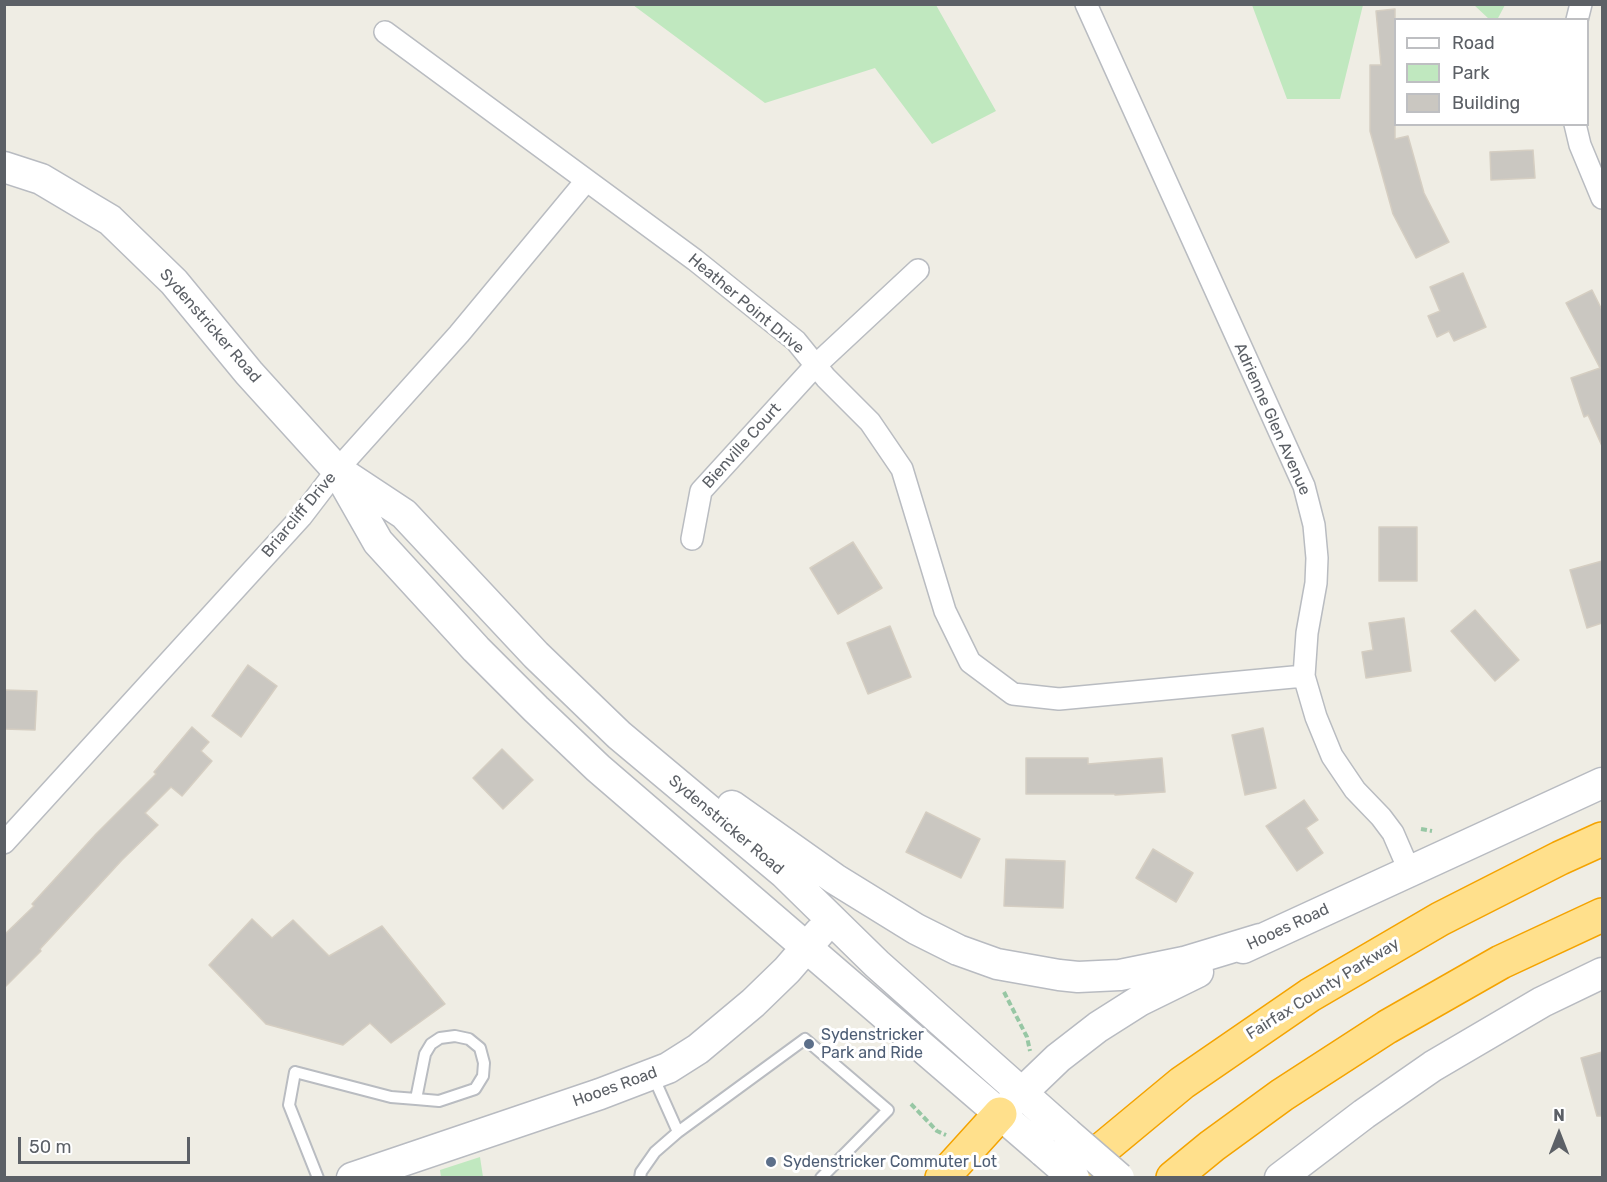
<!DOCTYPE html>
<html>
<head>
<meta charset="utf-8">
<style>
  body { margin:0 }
  #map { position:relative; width:1607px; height:1182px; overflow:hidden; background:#efede4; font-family:Rubik,sans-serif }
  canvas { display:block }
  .frame { position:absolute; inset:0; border:6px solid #5c6066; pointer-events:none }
  .legend { position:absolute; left:1394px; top:18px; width:195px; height:108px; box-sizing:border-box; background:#fff; border:2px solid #bebfc2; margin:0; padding:8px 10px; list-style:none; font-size:18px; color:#5c6066 }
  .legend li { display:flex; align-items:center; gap:12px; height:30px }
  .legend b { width:30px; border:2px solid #bebfc2 }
  .north { position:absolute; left:1529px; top:1104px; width:60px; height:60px; -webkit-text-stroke:4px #fff; paint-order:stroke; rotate:0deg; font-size:16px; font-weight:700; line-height:24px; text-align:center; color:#5c6066 }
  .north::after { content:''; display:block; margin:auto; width:21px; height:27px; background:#5c6066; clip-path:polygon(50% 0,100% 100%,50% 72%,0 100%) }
  .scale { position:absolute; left:18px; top:1137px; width:172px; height:27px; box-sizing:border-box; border:3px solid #5c6066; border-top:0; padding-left:8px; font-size:18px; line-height:21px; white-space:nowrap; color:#5c6066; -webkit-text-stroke:4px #fff; paint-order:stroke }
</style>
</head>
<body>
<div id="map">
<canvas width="1607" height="1182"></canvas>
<div class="frame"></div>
<ul class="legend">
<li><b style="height:8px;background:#fff"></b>Road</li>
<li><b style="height:16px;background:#c0e8bf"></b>Park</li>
<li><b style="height:16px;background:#cac7c1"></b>Building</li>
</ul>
<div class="north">N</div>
<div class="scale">50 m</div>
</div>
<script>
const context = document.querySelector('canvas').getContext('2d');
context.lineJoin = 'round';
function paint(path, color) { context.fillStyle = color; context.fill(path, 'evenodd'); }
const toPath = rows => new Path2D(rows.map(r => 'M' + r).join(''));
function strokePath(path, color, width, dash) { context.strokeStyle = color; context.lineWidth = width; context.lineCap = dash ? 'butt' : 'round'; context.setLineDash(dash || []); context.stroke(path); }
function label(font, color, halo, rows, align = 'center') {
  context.font = font + ' Rubik,sans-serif'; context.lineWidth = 6; context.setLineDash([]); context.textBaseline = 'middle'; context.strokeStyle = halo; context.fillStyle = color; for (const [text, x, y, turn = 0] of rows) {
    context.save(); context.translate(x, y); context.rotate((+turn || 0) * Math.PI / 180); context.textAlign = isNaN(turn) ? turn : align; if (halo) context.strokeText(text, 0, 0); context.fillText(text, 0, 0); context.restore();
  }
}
const green = toPath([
  [633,5,936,5,996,111,932,144,875,68,765,103],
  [1252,5,1363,5,1340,99,1287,99],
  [1474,5,1505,5,1497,20,1489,19],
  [480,1157,483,1177,441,1177,440,1170]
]);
const building = toPath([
  [1395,9,1395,139,1408,136,1424,193,1449,242,1416,258,1393,214,1370,131,1370,65,1381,65,1376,11,1395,9],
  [1533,150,1535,178,1491,180,1490,152,1533,150],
  [1463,273,1486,327,1454,341,1449,331,1437,337,1428,316,1440,311,1430,287,1463,273],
  [1592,290,1602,310,1602,446,1588,415,1584,417,1571,378,1600,368,1566,303,1592,290],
  [1379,527,1417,527,1417,581,1379,581,1379,527],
  [853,542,882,588,838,614,810,568,853,542],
  [1602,561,1602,623,1587,628,1570,570,1602,561],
  [1475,610,1519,660,1495,681,1451,631,1475,610],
  [1404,618,1411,671,1366,678,1362,652,1373,650,1369,623,1404,618],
  [890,626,911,677,868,694,847,643,890,626],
  [248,665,277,686,241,737,212,716,248,665],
  [4,690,37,691,35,730,4,729,4,690],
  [192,727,209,742,201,751,212,761,182,796,171,787,145,813,158,825,122,860,40,949,41,951,4,988,4,935,34,906,32,904,96,834,156,774,154,772,192,727],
  [1263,728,1276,788,1245,795,1232,735,1263,728],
  [502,749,533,780,503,809,473,778,502,749],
  [1026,758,1088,758,1088,764,1162,758,1165,792,1115,795,1115,794,1026,794,1026,758],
  [1304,800,1318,820,1306,828,1323,853,1297,871,1266,826,1304,800],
  [926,812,980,839,961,878,906,852,926,812],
  [1153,849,1193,873,1176,902,1136,878,1153,849],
  [1006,859,1065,861,1063,908,1004,906,1006,859],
  [252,919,272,938,293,920,329,956,382,926,445,1004,391,1043,370,1023,343,1045,266,1024,209,965,252,919],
  [1602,1052,1602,1116,1597,1116,1581,1058,1602,1052]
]);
const path = toPath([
  [1421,829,1432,831],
  [1004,992,1027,1037,1030,1051],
  [911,1104,937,1131,946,1135]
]);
const lane = toPath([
  [653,1076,678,1132],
  [318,1178,289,1105,295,1072,391,1097,416,1099,439,1101,475,1089,483,1076,484,1063,480,1048,469,1039,455,1036,440,1038,431,1044,425,1054,416,1099],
  [640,1178,641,1172,655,1152,678,1132,805,1039,888,1110,821,1178]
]);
const street = toPath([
  [1086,4,1304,486,1314,525,1317,558,1316,583,1307,633,1304,676,1316,717,1332,756,1355,790,1381,817,1393,833,1409,870],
  [1577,20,1581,4],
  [385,32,695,260,796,341,826,378,870,422,902,469,945,611,970,662,1013,694,1059,699,1304,676],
  [1575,124,1580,145,1602,198],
  [692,539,701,491,816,365,918,270],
  [4,843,301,517,337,470,459,334,586,181]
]);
const secondary = toPath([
  [4,167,41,179,110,220,174,282,249,373,337,470,378,542,476,649,536,709,598,768,1044,1152],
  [342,473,404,514,536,655,619,735,784,873,877,964,1067,1133],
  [732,806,835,879,916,929,958,950,997,964,1059,975,1078,977,1120,975,1184,962,1260,939],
  [1243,948,1602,783],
  [1008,1106,1058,1058,1098,1027,1139,1001,1198,972],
  [352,1178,600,1094,668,1068,698,1049,753,1003,787,970,819,933],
  [1280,1178,1364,1114,1433,1066,1542,1002,1602,973]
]);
const highway = toPath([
  [1071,1175,1182,1083,1310,995,1440,919,1560,858,1602,839],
  [942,1178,1000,1114],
  [1173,1178,1212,1146,1282,1095,1387,1027,1501,962,1602,915]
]);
const secondaryBridge = toPath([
  [1067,1133,1119,1178],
  [1044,1152,1074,1178]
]);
const markers = [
  [809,1044,6,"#5c6f8a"],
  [771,1162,6,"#5c6f8a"]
];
const streetNames = [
  ["Heather Point Drive",746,304,40],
  ["Sydenstricker Road",210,326,49],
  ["Adrienne Glen Avenue",1272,419,66],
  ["Bienville Court",742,446,-48],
  ["Briarcliff Drive",299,515,-50],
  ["Sydenstricker Road",726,825,40],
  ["Hooes Road",1288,927,-25],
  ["Fairfax County Parkway",1323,989,-32],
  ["Hooes Road",615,1087,-20]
];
const serviceNames = [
  ["Sydenstricker",821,1035],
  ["Park and Ride",821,1053],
  ["Sydenstricker Commuter Lot",783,1162]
];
paint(green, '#c0e8bf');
paint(building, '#cac7c1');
strokePath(building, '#d5cec2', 1.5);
strokePath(lane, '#b9bcc1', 14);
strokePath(street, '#b9bcc1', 24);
strokePath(secondary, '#b8bbc1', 33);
strokePath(highway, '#f4a300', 36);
strokePath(path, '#97c7a4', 4, [6, 3]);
strokePath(lane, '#fff', 10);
strokePath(street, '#fff', 21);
strokePath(secondary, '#fff', 30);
strokePath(highway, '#ffe08c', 33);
strokePath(secondaryBridge, '#b8bbc1', 33, []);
strokePath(secondaryBridge, '#fff', 30);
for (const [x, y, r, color] of markers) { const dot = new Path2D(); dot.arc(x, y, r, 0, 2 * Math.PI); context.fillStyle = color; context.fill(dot); strokePath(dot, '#fff', 2); }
label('16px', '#5c6066', '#fff', streetNames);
label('16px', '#4e5e75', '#fff', serviceNames, 'left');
</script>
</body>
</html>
